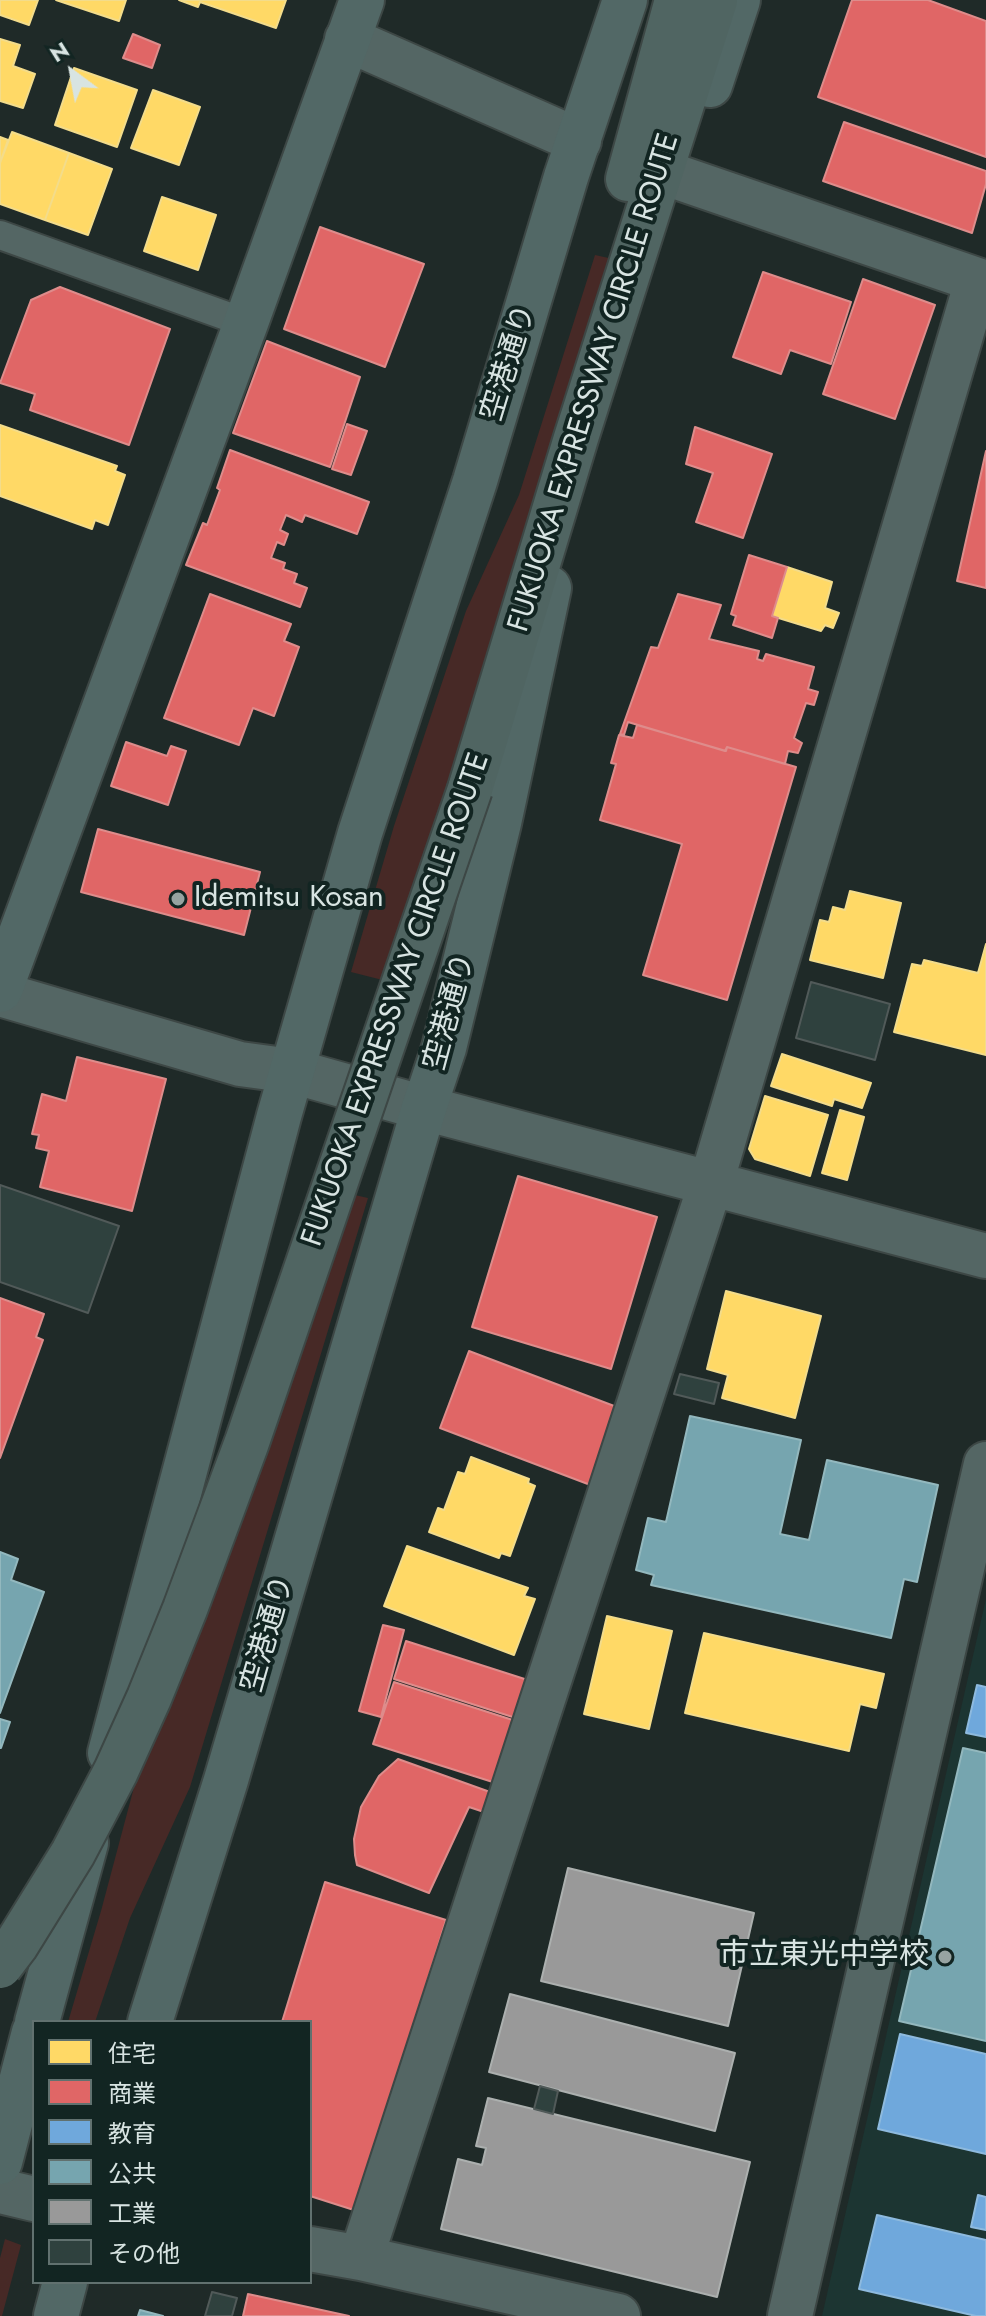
<!DOCTYPE html>
<html>
<head>
<meta charset="utf-8">
<style>
  body { margin:0 }
  #map { position:relative; width:986px; height:2316px; overflow:hidden; background:#1f2a28; font-family:Jost,"Noto Sans JP",sans-serif }
  canvas { display:block }
  .legend { position:absolute; left:32px; top:2020px; width:280px; height:264px; box-sizing:border-box; background:#122522; border:2px solid #61716f; margin:0; padding:10px 14px; list-style:none; font-size:24px; color:#d8e4e2 }
  .legend li { display:flex; align-items:center; gap:16px; height:40px }
  .legend b { width:40px; border:2px solid #61716f }
  .north { position:absolute; left:32px; top:32px; width:80px; height:80px; -webkit-text-stroke:6px #122522; paint-order:stroke; rotate:328deg; font-size:22px; font-weight:700; line-height:32px; text-align:center; color:#d8e4e2 }
  .north::after { content:''; display:block; margin:auto; width:28px; height:36px; background:#d8e4e2; clip-path:polygon(50% 0,100% 100%,50% 72%,0 100%) }
</style>
</head>
<body>
<div id="map">
<canvas width="986" height="2316"></canvas>
<ul class="legend">
<li><b style="height:22px;background:#ffd966"></b>住宅</li>
<li><b style="height:22px;background:#e06666"></b>商業</li>
<li><b style="height:22px;background:#6fa8dc"></b>教育</li>
<li><b style="height:22px;background:#76a5af"></b>公共</li>
<li><b style="height:22px;background:#999"></b>工業</li>
<li><b style="height:22px;background:#2f413e"></b>その他</li>
</ul>
<div class="north">N</div>
</div>
<script>
const context = document.querySelector('canvas').getContext('2d');
context.lineJoin = 'round';
function paint(path, color) { context.fillStyle = color; context.fill(path, 'evenodd'); }
const toPath = rows => new Path2D(rows.map(r => 'M' + r).join(''));
function strokePath(path, color, width, dash) { context.strokeStyle = color; context.lineWidth = width; context.lineCap = dash ? 'butt' : 'round'; context.setLineDash(dash || []); context.stroke(path); }
function label(font, color, halo, rows, align = 'center') {
  context.font = font + ' Jost,"Noto Sans JP",sans-serif'; context.lineWidth = 8; context.setLineDash([]); context.textBaseline = 'middle'; context.strokeStyle = halo; context.fillStyle = color; for (const [text, x, y, turn = 0] of rows) {
    context.save(); context.translate(x, y); context.rotate((+turn || 0) * Math.PI / 180); context.textAlign = isNaN(turn) ? turn : align; if (halo) context.strokeText(text, 0, 0); context.fillText(text, 0, 0); context.restore();
  }
}
const built = toPath([
  [986,1599,986,2316,822,2316]
]);
const green = toPath([
  [595,255,613,259,406,986,351,972,394,826,466,611,519,495],
  [315,1186,368,1198,190,1787,130,1918,95,2022,68,2022,101,1911,193,1566],
  [5,2239,21,2245,2,2316,0,2316,0,2258]
]);
const homes = toPath([
  [0,0,38,0,29,25,0,15,0,0],
  [56,0,126,0,119,21,56,0],
  [179,0,286,0,276,28,200,2,198,7,179,0],
  [0,39,20,45,13,66,35,74,23,108,0,101,0,39],
  [74,68,137,90,117,147,55,125,74,68],
  [153,90,200,107,179,165,131,148,153,90],
  [12,132,69,153,45,220,0,204,0,163,12,132],
  [0,137,8,140,0,163,0,137],
  [69,153,112,169,88,235,45,220,69,153],
  [162,197,216,215,198,270,144,251,162,197],
  [0,425,117,466,115,471,125,475,108,525,95,520,92,529,0,496,0,425],
  [787,567,832,582,825,608,839,613,833,628,825,625,821,631,772,616,787,567],
  [850,891,901,903,883,978,810,960,820,920,829,922,833,907,845,910,850,891],
  [986,944,986,1055,894,1032,912,964,922,966,924,960,978,973,986,944],
  [782,1054,871,1083,862,1108,834,1099,832,1106,771,1086,782,1054],
  [765,1096,828,1115,810,1176,755,1159,749,1149,765,1096],
  [840,1110,864,1117,847,1180,822,1173,840,1110],
  [726,1291,821,1316,795,1418,722,1398,728,1375,707,1369,726,1291],
  [471,1457,529,1479,528,1483,535,1486,510,1556,501,1553,499,1558,429,1532,438,1508,444,1510,458,1472,465,1474,471,1457],
  [407,1546,528,1588,524,1596,535,1599,514,1655,384,1606,407,1546],
  [607,1616,672,1631,649,1729,584,1714,607,1616],
  [704,1633,884,1674,876,1708,860,1704,849,1751,685,1713,704,1633]
]);
const shops = toPath([
  [852,0,928,0,986,21,986,157,818,97,852,0],
  [133,34,160,45,152,68,123,58,133,34],
  [844,122,986,171,986,184,972,233,823,181,844,122],
  [320,227,424,264,385,367,284,329,320,227],
  [763,272,851,302,831,364,790,350,781,374,733,357,763,272],
  [863,279,935,305,895,419,823,394,863,279],
  [60,287,170,329,129,445,30,410,35,394,0,383,31,300,60,287],
  [267,341,360,377,330,467,233,433,267,341],
  [347,424,367,431,351,475,332,469,347,424],
  [695,427,772,454,743,538,696,522,713,473,686,464,695,427],
  [230,450,369,502,357,534,305,515,302,522,286,515,280,530,288,534,284,545,277,542,271,558,285,563,283,569,297,574,294,583,307,588,300,607,186,565,203,523,207,525,220,490,217,488,230,450],
  [986,451,986,588,957,581,986,451],
  [749,555,787,567,772,616,778,618,772,638,733,625,736,616,731,614,749,555],
  [210,594,291,624,284,641,299,647,274,716,253,708,239,745,164,718,210,594],
  [678,594,721,605,709,639,759,651,757,659,763,661,766,654,814,667,808,689,818,692,814,705,806,703,794,738,802,743,798,753,788,751,785,764,727,747,725,751,628,722,624,735,620,734,651,647,658,648,678,594],
  [637,725,726,751,727,747,796,767,727,1000,643,975,682,844,600,820,616,764,611,763,619,735,633,738,637,725],
  [126,742,167,756,171,746,186,751,168,805,111,786,126,742],
  [98,829,260,872,244,935,81,892,98,829],
  [77,1057,166,1079,132,1211,40,1187,49,1151,36,1148,39,1135,32,1134,42,1094,66,1101,77,1057],
  [518,1176,657,1217,611,1369,472,1327,518,1176],
  [0,1298,44,1314,36,1337,43,1340,0,1458,0,1298],
  [469,1351,630,1412,601,1489,440,1428,469,1351],
  [383,1625,404,1630,381,1717,359,1711,383,1625],
  [406,1641,534,1682,522,1720,394,1679,406,1641],
  [394,1682,519,1722,499,1784,373,1744,394,1682],
  [398,1759,490,1792,487,1813,469,1807,429,1893,357,1865,355,1855,354,1839,361,1807,379,1776,398,1759],
  [325,1882,446,1920,357,2211,310,2196,310,2022,282,2022,325,1882],
  [248,2294,349,2316,243,2316,248,2294]
]);
const schools = toPath([
  [977,1685,986,1687,986,1737,966,1733,977,1685],
  [900,2034,986,2054,986,2154,878,2129,900,2034],
  [978,2195,986,2197,986,2230,971,2227,978,2195],
  [877,2215,986,2240,986,2316,976,2316,859,2289,877,2215]
]);
const public = toPath([
  [690,1416,801,1440,780,1534,809,1540,827,1460,938,1485,917,1582,904,1579,891,1638,651,1585,654,1575,636,1570,648,1518,666,1522,690,1416],
  [0,1552,18,1559,11,1580,44,1592,0,1713,0,1552],
  [0,1719,10,1722,1,1748,0,1748,0,1719],
  [963,1748,986,1753,986,2041,899,2021,963,1748],
  [140,2310,163,2316,138,2316,140,2310]
]);
const industry = toPath([
  [568,1868,754,1913,728,2026,541,1981,568,1868],
  [510,1994,735,2053,715,2131,489,2072,510,1994],
  [488,2098,750,2162,717,2297,441,2229,458,2159,482,2165,486,2148,476,2146,488,2098]
]);
const building = toPath([
  [811,982,890,1004,875,1060,796,1038,811,982],
  [0,1185,119,1226,88,1313,0,1282,0,1185],
  [680,1374,719,1383,714,1404,674,1394,680,1374],
  [540,2086,558,2091,553,2114,534,2109,540,2086],
  [212,2292,237,2298,232,2316,205,2316,212,2292]
]);
const lane = toPath([
  [0,235,246,323]
]);
const street = toPath([
  [347,39,579,141],
  [674,176,986,283],
  [0,994,240,1064,292,1071,424,1108,986,1256],
  [0,2191,34,2199],
  [310,2249,361,2258,618,2316],
  [361,2258,711,1183,977,281],
  [790,2316,986,1464]
]);
const secondary = toPath([
  [710,85,738,0],
  [0,990,246,323,362,0],
  [110,1753,279,1116,360,833,475,481,566,177,625,0],
  [37,2022,86,1843],
  [150,2022,226,1780,424,1108,444,1048,499,823,549,588],
  [0,2162,34,2032],
  [56,2316,65,2282]
]);
const highway = toPath([
  [628,179,677,0],
  [470,789,576,438,715,0]
]);
const highwayBridge = toPath([
  [0,1966,16,1945,73,1853,116,1771,149,1698,185,1609,247,1442,470,789]
]);
const markers = [
  [178,899,8,"#97a3a1"],
  [945,1957,8,"#97a3a1"]
];
const streetNames = [
  ["空港通り",510,363,-73],
  ["FUKUOKA EXPRESSWAY CIRCLE ROUTE",595,383,-73],
  ["FUKUOKA EXPRESSWAY CIRCLE ROUTE",397,1000,-71],
  ["空港通り",451,1012,-75],
  ["空港通り",269,1634,-74]
];
const poiNames = [
  ["Idemitsu Kosan",194,899],
  ["市立東光中学校",929,1957,"right"]
];
paint(built, '#1c3532');
paint(green, '#472926');
paint(homes, '#ffd966');
strokePath(homes, '#f3dc8b', 2);
paint(shops, '#e06666');
strokePath(shops, '#de8c8b', 2);
paint(schools, '#6fa8dc');
strokePath(schools, '#8ebade', 2);
paint(public, '#76a5af');
strokePath(public, '#93b8be', 2);
paint(industry, '#999');
strokePath(industry, '#acb0af', 2);
paint(building, '#2f413e');
strokePath(building, '#515a59', 2);
strokePath(lane, '#3d4745', 32);
strokePath(street, '#3d4745', 48);
strokePath(secondary, '#3d4745', 48);
strokePath(highway, '#3d4745', 48);
strokePath(lane, '#546664', 28);
strokePath(street, '#546664', 44);
strokePath(secondary, '#526866', 44);
strokePath(highway, '#506562', 44);
strokePath(highwayBridge, '#3d4745', 48, []);
strokePath(highwayBridge, '#506562', 44);
for (const [x, y, r, color] of markers) { const dot = new Path2D(); dot.arc(x, y, r, 0, 2 * Math.PI); context.fillStyle = color; context.fill(dot); strokePath(dot, '#122522', 3); }
label('30px', '#d8e4e2', '#122522', streetNames);
label('30px', '#d8e4e2', '#122522', poiNames, 'left');
</script>
</body>
</html>
